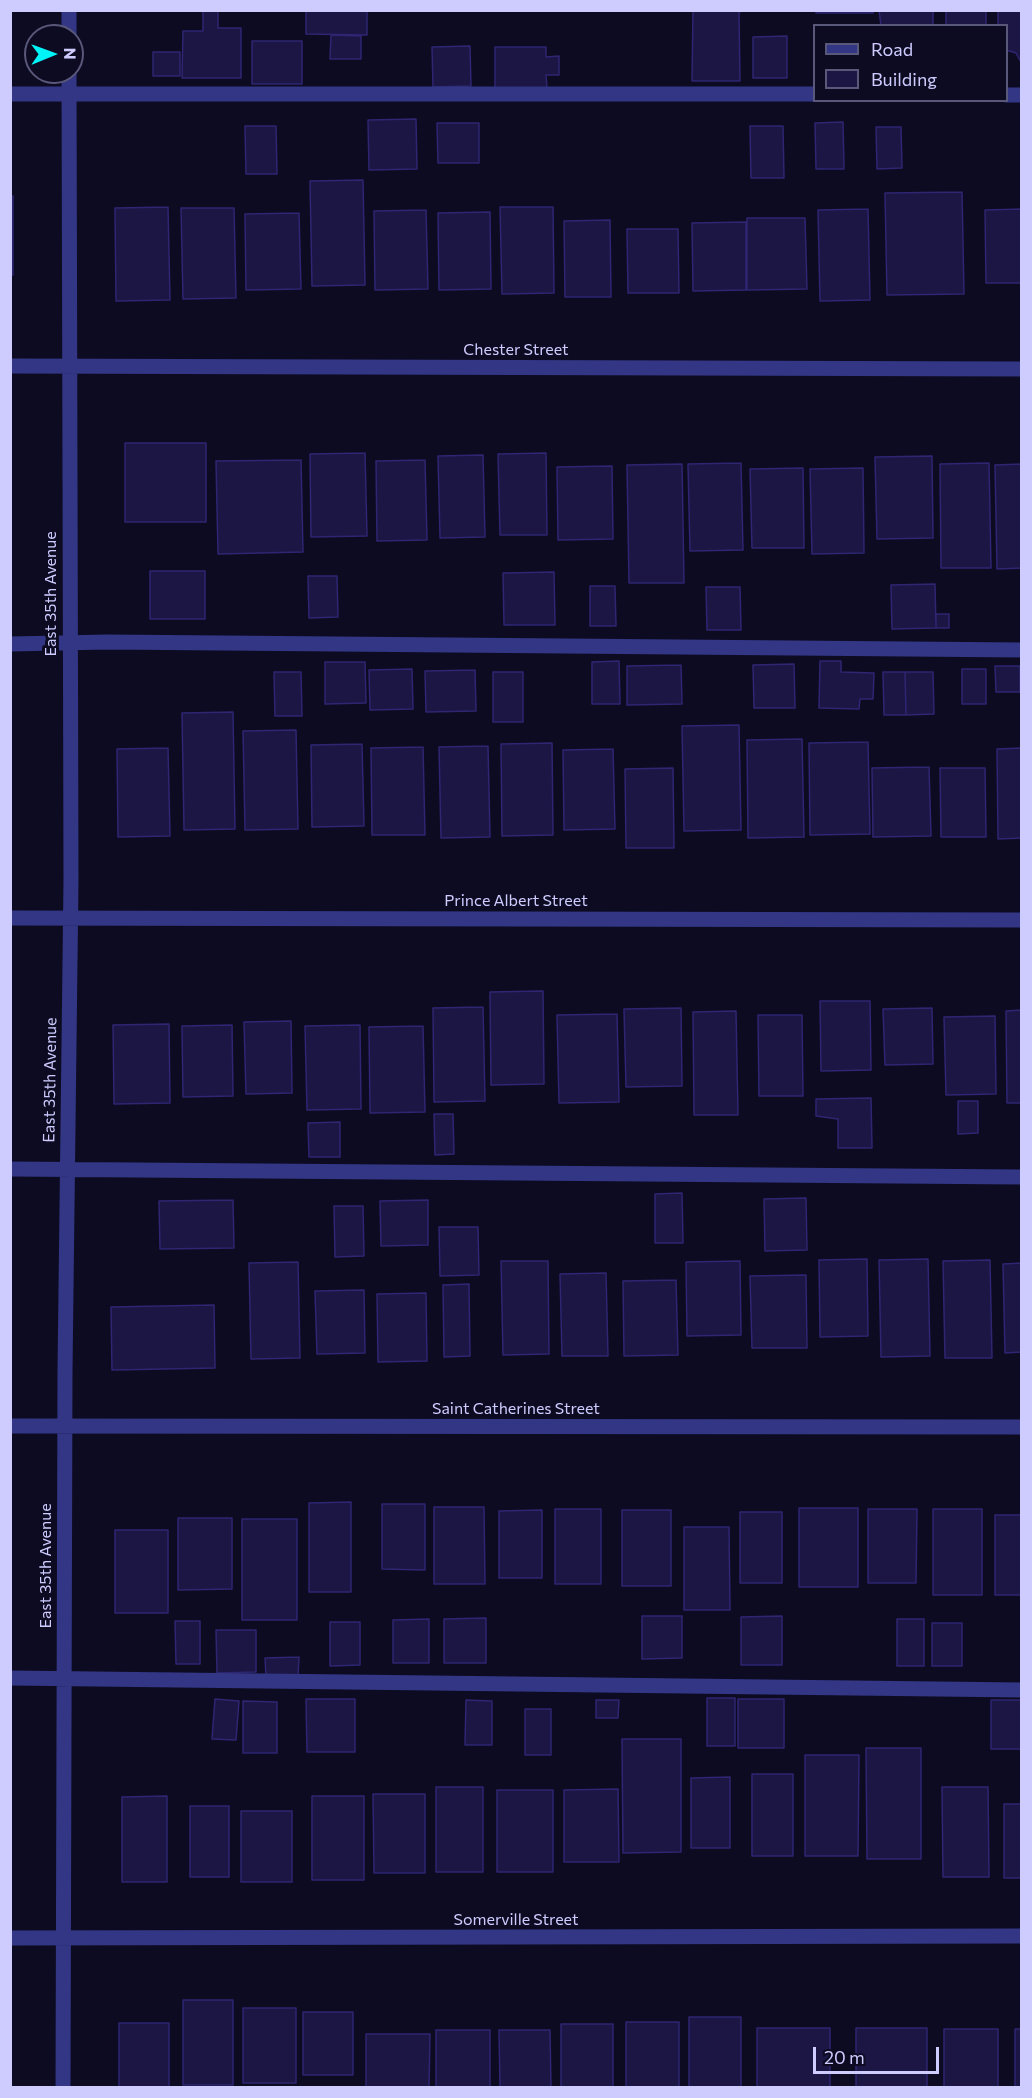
<!DOCTYPE html>
<html>
<head>
<meta charset="utf-8">
<style>
  body { margin:0 }
  #map { position:relative; width:1032px; height:2098px; overflow:hidden; background:#0d0b22; font-family:Commissioner,sans-serif }
  canvas { display:block }
  .frame { position:absolute; inset:0; border:12px solid #ceccff; pointer-events:none }
  .legend { position:absolute; left:813px; top:24px; width:195px; height:78px; box-sizing:border-box; background:#0d0b22; border:2px solid #5a587a; margin:0; padding:8px 10px; list-style:none; font-size:18px; color:#ceccff }
  .legend li { display:flex; align-items:center; gap:12px; height:30px }
  .legend b { width:30px; border:2px solid #5a587a }
  .north { position:absolute; left:24px; top:24px; width:60px; height:60px; box-sizing:border-box; background:#0d0b22; border:2px solid #5a587a; border-radius:50%; rotate:89deg; font-size:16px; font-weight:700; line-height:24px; text-align:center; color:#ceccff }
  .north::after { content:''; display:block; margin:auto; width:21px; height:27px; background:#00f4f7; clip-path:polygon(50% 0,100% 100%,50% 72%,0 100%) }
  .scale { position:absolute; left:813px; top:2047px; width:126px; height:27px; box-sizing:border-box; border:3px solid #ceccff; border-top:0; padding-left:8px; font-size:18px; line-height:21px; white-space:nowrap; color:#ceccff; -webkit-text-stroke:4px #0d0b22; paint-order:stroke }
</style>
</head>
<body>
<div id="map">
<canvas width="1032" height="2098"></canvas>
<div class="frame"></div>
<ul class="legend">
<li><b style="height:8px;background:#323685"></b>Road</li>
<li><b style="height:16px;background:#1b1644"></b>Building</li>
</ul>
<div class="north">N</div>
<div class="scale">20 m</div>
</div>
<script>
const context = document.querySelector('canvas').getContext('2d');
context.lineJoin = 'round';
function paint(path, color) { context.fillStyle = color; context.fill(path, 'evenodd'); }
const toPath = rows => new Path2D(rows.map(r => 'M' + r).join(''));
function strokePath(path, color, width, dash) { context.strokeStyle = color; context.lineWidth = width; context.lineCap = dash ? 'butt' : 'round'; context.setLineDash(dash || []); context.stroke(path); }
function label(font, color, halo, rows, align = 'center') {
  context.font = font + ' Commissioner,sans-serif'; context.lineWidth = 6; context.setLineDash([]); context.textBaseline = 'middle'; context.strokeStyle = halo; context.fillStyle = color; for (const [text, x, y, turn = 0] of rows) {
    context.save(); context.translate(x, y); context.rotate((+turn || 0) * Math.PI / 180); context.textAlign = isNaN(turn) ? turn : align; if (halo) context.strokeText(text, 0, 0); context.fillText(text, 0, 0); context.restore();
  }
}
const building = toPath([
  [203,10,241,10,218,11,218,28,241,28,241,78,182,78,183,31,203,31,203,10],
  [306,10,367,10,367,35,306,34,306,10],
  [693,10,746,10,739,12,740,81,692,81,693,10],
  [816,10,873,10,873,13,816,13,816,10],
  [879,10,933,10,933,26,881,26,879,10],
  [946,10,986,10,986,26,946,26,946,10],
  [998,10,1022,10,1022,64,1016,53,1006,50,1006,26,998,26,998,10],
  [331,35,361,36,361,59,330,59,331,35],
  [787,36,787,78,753,78,753,37,787,36],
  [252,41,302,41,302,84,252,84,252,41],
  [470,46,471,86,433,87,432,47,470,46],
  [495,47,546,47,546,57,559,56,559,75,546,75,547,88,495,88,495,47],
  [153,52,180,52,180,76,153,76,153,52],
  [416,119,417,169,369,170,368,120,416,119],
  [843,122,844,169,816,169,815,123,843,122],
  [437,123,479,123,479,163,438,163,437,123],
  [245,126,276,126,277,174,246,174,245,126],
  [750,126,783,126,784,178,751,178,750,126],
  [876,127,901,127,902,168,877,169,876,127],
  [363,180,365,285,312,286,310,181,363,180],
  [962,192,964,294,887,295,885,193,962,192],
  [10,196,13,196,13,275,10,275,10,196],
  [168,207,170,300,116,301,115,208,168,207],
  [500,207,553,207,554,293,502,294,500,207],
  [181,208,234,208,236,298,183,299,181,208],
  [868,209,870,300,820,301,818,210,868,209],
  [1022,209,1022,283,986,283,985,210,1022,209],
  [426,210,428,289,375,290,374,211,426,210],
  [490,212,491,289,439,290,438,213,490,212],
  [299,213,301,289,246,290,245,214,299,213],
  [747,218,805,218,807,289,747,290,747,218],
  [610,220,611,297,565,297,564,221,610,220],
  [746,222,746,290,693,291,692,223,746,222],
  [627,229,678,229,679,293,628,293,627,229],
  [125,443,206,443,206,522,125,522,125,443],
  [365,453,367,536,311,537,310,454,365,453],
  [546,453,547,535,500,535,498,454,546,453],
  [483,455,485,537,440,538,438,456,483,455],
  [932,456,933,538,877,539,875,457,932,456],
  [301,460,303,552,218,554,216,461,301,460],
  [425,460,427,540,377,541,376,461,425,460],
  [741,463,743,550,690,551,688,464,741,463],
  [989,463,991,568,941,568,940,464,989,463],
  [682,464,684,583,629,583,627,465,682,464],
  [1022,464,1022,568,997,569,995,465,1022,464],
  [612,466,613,539,558,540,557,467,612,466],
  [803,468,804,548,752,548,750,469,803,468],
  [863,468,864,553,812,554,810,469,863,468],
  [150,571,205,571,205,619,150,619,150,571],
  [554,572,555,625,504,625,503,573,554,572],
  [308,576,337,576,338,617,309,618,308,576],
  [935,584,936,628,892,629,891,585,935,584],
  [590,586,615,586,616,626,590,626,590,586],
  [706,587,740,587,741,630,707,630,706,587],
  [936,614,949,614,949,628,936,628,936,614],
  [619,661,620,704,592,704,592,662,619,661],
  [820,661,841,661,841,672,874,673,873,699,860,699,859,709,819,708,820,661],
  [325,662,365,662,366,703,325,704,325,662],
  [794,664,795,708,754,708,753,665,794,664],
  [681,665,682,704,627,705,627,666,681,665],
  [995,666,1020,666,1020,692,996,692,995,666],
  [412,669,413,709,370,710,369,670,412,669],
  [962,669,986,669,986,704,962,704,962,669],
  [475,670,476,711,426,712,425,671,475,670],
  [274,672,301,672,302,716,275,716,274,672],
  [493,672,523,672,523,722,493,722,493,672],
  [883,672,905,672,906,715,884,715,883,672],
  [905,672,933,672,934,714,906,715,905,672],
  [233,712,235,829,184,830,182,713,233,712],
  [739,725,741,830,684,831,682,726,739,725],
  [296,730,298,829,245,830,243,731,296,730],
  [802,739,804,837,748,838,747,740,802,739],
  [868,742,870,834,810,835,809,743,868,742],
  [552,743,553,835,502,836,501,744,552,743],
  [362,744,364,826,312,827,311,745,362,744],
  [488,746,490,837,441,838,439,747,488,746],
  [423,747,425,835,372,835,371,748,423,747],
  [168,748,170,836,118,837,117,749,168,748],
  [1022,748,1022,838,998,839,997,749,1022,748],
  [613,749,615,829,564,830,563,750,613,749],
  [929,767,931,836,873,837,872,768,929,767],
  [673,768,674,848,626,848,625,769,673,768],
  [940,768,985,768,986,837,941,837,940,768],
  [543,991,544,1084,491,1085,490,992,543,991],
  [820,1001,870,1001,871,1070,821,1071,820,1001],
  [483,1007,485,1101,434,1102,433,1008,483,1007],
  [681,1008,682,1086,626,1087,624,1009,681,1008],
  [932,1008,933,1064,885,1065,883,1009,932,1008],
  [1022,1010,1022,1103,1007,1103,1006,1011,1022,1010],
  [736,1011,738,1115,694,1115,693,1012,736,1011],
  [617,1014,619,1102,559,1103,557,1015,617,1014],
  [758,1015,802,1015,803,1096,759,1096,758,1015],
  [995,1016,996,1094,946,1095,944,1017,995,1016],
  [291,1021,292,1093,246,1094,244,1022,291,1021],
  [169,1024,170,1103,114,1104,113,1025,169,1024],
  [232,1025,233,1096,183,1097,182,1026,232,1025],
  [360,1025,361,1109,307,1110,305,1026,360,1025],
  [423,1026,425,1112,370,1113,369,1027,423,1026],
  [871,1098,872,1148,838,1148,838,1119,816,1116,816,1099,871,1098],
  [958,1101,978,1101,978,1133,958,1134,958,1101],
  [434,1114,453,1114,454,1154,435,1155,434,1114],
  [340,1122,340,1157,309,1157,308,1123,340,1122],
  [682,1193,683,1243,655,1243,655,1194,682,1193],
  [806,1198,807,1250,765,1251,764,1199,806,1198],
  [233,1200,234,1248,160,1249,159,1201,233,1200],
  [428,1200,428,1245,381,1246,380,1201,428,1200],
  [334,1206,363,1206,364,1256,335,1257,334,1206],
  [439,1227,478,1227,479,1275,440,1276,439,1227],
  [867,1259,868,1336,820,1337,819,1260,867,1259],
  [928,1259,930,1356,881,1357,879,1260,928,1259],
  [990,1260,992,1358,945,1358,943,1261,990,1260],
  [501,1261,548,1261,549,1354,503,1355,501,1261],
  [740,1261,741,1335,687,1336,686,1262,740,1261],
  [298,1262,300,1358,251,1359,249,1263,298,1262],
  [1022,1263,1022,1352,1005,1353,1003,1264,1022,1263],
  [606,1273,608,1356,562,1356,560,1274,606,1273],
  [806,1275,807,1348,752,1348,750,1276,806,1275],
  [676,1280,678,1355,624,1356,623,1281,676,1280],
  [469,1284,470,1356,444,1357,443,1285,469,1284],
  [364,1290,365,1353,317,1354,315,1291,364,1290],
  [426,1293,427,1361,378,1362,377,1294,426,1293],
  [214,1305,215,1368,112,1370,111,1307,214,1305],
  [351,1502,351,1592,309,1592,309,1503,351,1502],
  [382,1504,425,1504,425,1570,382,1569,382,1504],
  [434,1507,484,1507,485,1584,434,1584,434,1507],
  [799,1508,858,1508,858,1587,799,1587,799,1508],
  [555,1509,601,1509,601,1584,555,1584,555,1509],
  [868,1509,917,1509,916,1583,868,1583,868,1509],
  [933,1509,982,1509,982,1595,933,1595,933,1509],
  [542,1510,542,1578,499,1578,499,1511,542,1510],
  [622,1510,671,1510,671,1586,622,1586,622,1510],
  [740,1512,782,1512,782,1583,740,1583,740,1512],
  [995,1515,1022,1515,1022,1595,995,1595,995,1515],
  [178,1518,232,1518,232,1589,178,1590,178,1518],
  [242,1519,297,1519,297,1620,242,1620,242,1519],
  [684,1527,729,1527,730,1610,684,1610,684,1527],
  [115,1530,168,1530,168,1613,115,1613,115,1530],
  [642,1616,682,1616,682,1658,642,1659,642,1616],
  [782,1616,782,1665,741,1665,741,1617,782,1616],
  [486,1618,486,1663,444,1663,444,1619,486,1618],
  [429,1619,429,1663,393,1663,393,1620,429,1619],
  [897,1619,924,1619,924,1666,897,1666,897,1619],
  [175,1621,200,1621,200,1664,176,1664,175,1621],
  [330,1622,360,1622,360,1665,330,1666,330,1622],
  [932,1623,962,1623,962,1666,932,1666,932,1623],
  [216,1630,256,1630,256,1672,217,1673,216,1630],
  [299,1657,298,1676,266,1676,265,1658,299,1657],
  [707,1698,735,1698,735,1746,707,1746,707,1698],
  [215,1699,239,1701,236,1740,212,1739,215,1699],
  [306,1699,355,1699,355,1752,307,1752,306,1699],
  [738,1699,784,1699,784,1748,738,1748,738,1699],
  [466,1700,492,1701,492,1745,465,1745,466,1700],
  [596,1700,619,1700,618,1718,596,1718,596,1700],
  [991,1700,1022,1700,1022,1749,991,1749,991,1700],
  [243,1701,277,1702,277,1753,243,1753,243,1701],
  [525,1709,551,1709,551,1755,525,1755,525,1709],
  [622,1739,681,1739,681,1852,623,1853,622,1739],
  [866,1748,921,1748,921,1859,867,1859,866,1748],
  [805,1755,859,1755,858,1856,805,1856,805,1755],
  [752,1774,793,1774,793,1856,752,1856,752,1774],
  [730,1777,730,1848,691,1848,691,1778,730,1777],
  [436,1787,483,1787,483,1872,436,1872,436,1787],
  [942,1787,988,1787,989,1877,943,1877,942,1787],
  [618,1789,619,1862,564,1862,564,1790,618,1789],
  [497,1790,553,1790,553,1872,497,1872,497,1790],
  [373,1794,425,1794,425,1873,374,1873,373,1794],
  [167,1796,167,1882,122,1882,122,1797,167,1796],
  [312,1796,364,1796,364,1880,312,1880,312,1796],
  [1004,1804,1022,1804,1022,1878,1004,1878,1004,1804],
  [190,1806,229,1806,229,1877,190,1877,190,1806],
  [241,1811,292,1811,292,1882,241,1882,241,1811],
  [183,2000,233,2000,233,2085,183,2085,183,2000],
  [243,2008,296,2008,296,2083,243,2083,243,2008],
  [303,2012,353,2012,353,2075,303,2075,303,2012],
  [689,2017,741,2017,741,2088,689,2088,689,2017],
  [626,2022,679,2022,679,2088,626,2088,626,2022],
  [119,2023,169,2023,169,2088,119,2088,119,2023],
  [561,2024,613,2024,613,2088,561,2088,561,2024],
  [757,2028,830,2028,830,2088,757,2088,757,2028],
  [856,2028,927,2028,927,2088,856,2088,856,2028],
  [944,2029,998,2029,998,2088,944,2088,944,2029],
  [1015,2029,1022,2029,1022,2088,1015,2088,1015,2029],
  [436,2030,490,2030,490,2088,436,2088,436,2030],
  [499,2030,550,2030,551,2088,500,2088,499,2030],
  [366,2034,430,2034,429,2088,366,2088,366,2034]
]);
const minor = toPath([
  [69,36,69,10],
  [10,94,814,94],
  [1006,95,1022,95],
  [10,366,1022,369],
  [10,644,108,642,1022,650],
  [10,918,1022,920],
  [10,1169,1022,1177],
  [10,1426,1022,1427],
  [10,1678,1022,1690],
  [10,1938,1022,1936],
  [63,2088,65,1371,71,880,69,72]
]);
const streetNames = [
  ["Chester Street",516,350],
  ["East 35th Avenue",51,594,-90],
  ["Prince Albert Street",516,901],
  ["East 35th Avenue",50,1080,-89],
  ["Saint Catherines Street",516,1409],
  ["East 35th Avenue",46,1566,-90],
  ["Somerville Street",516,1920]
];
paint(building, '#1b1644');
strokePath(building, '#2e2672', 1.5);
strokePath(minor, '#323685', 15);
label('16px', '#ceccff', '#0d0b22', streetNames);
</script>
</body>
</html>
